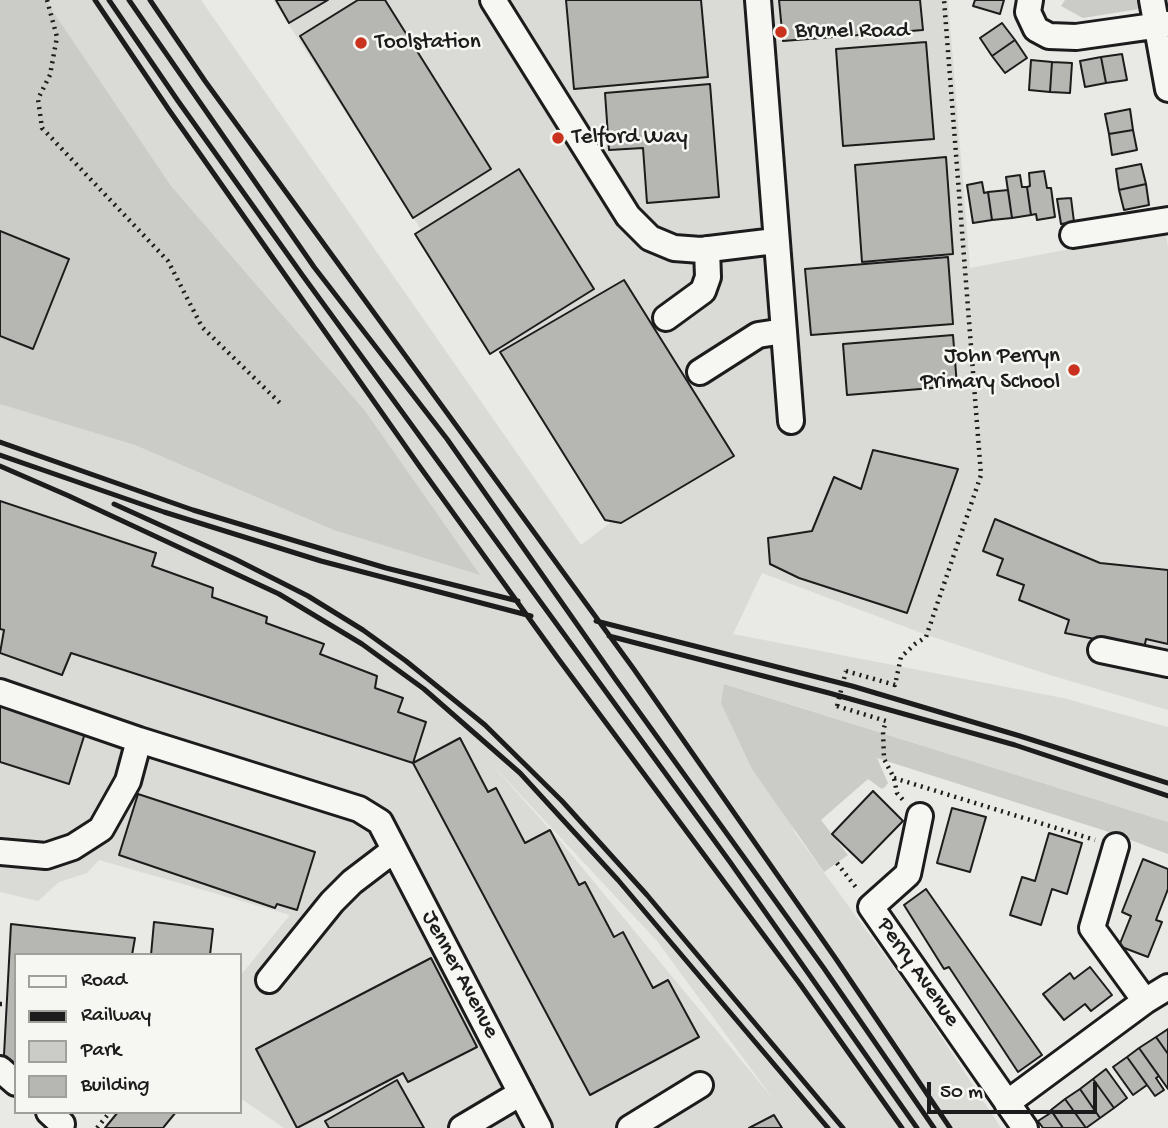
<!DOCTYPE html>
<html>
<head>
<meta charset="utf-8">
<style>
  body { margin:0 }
  #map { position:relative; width:1168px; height:1128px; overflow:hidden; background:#e9e9e5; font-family:"Gochi Hand",sans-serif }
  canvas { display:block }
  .legend { position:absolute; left:14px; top:953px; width:228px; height:161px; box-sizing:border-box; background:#f6f6f2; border:2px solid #9f9f9c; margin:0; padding:9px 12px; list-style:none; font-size:21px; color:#1c1c1c }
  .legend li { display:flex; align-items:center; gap:14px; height:35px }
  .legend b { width:35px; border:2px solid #9f9f9c }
  .scale { position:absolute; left:927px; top:1082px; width:170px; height:32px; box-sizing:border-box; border:4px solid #1c1c1c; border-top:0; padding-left:9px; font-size:21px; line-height:24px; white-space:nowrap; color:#1c1c1c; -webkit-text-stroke:5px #f6f6f2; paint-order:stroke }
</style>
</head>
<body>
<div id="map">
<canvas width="1168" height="1128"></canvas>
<ul class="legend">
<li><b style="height:9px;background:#f6f6f2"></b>Road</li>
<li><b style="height:9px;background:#1c1c1c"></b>Railway</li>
<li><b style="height:19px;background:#cbcbc7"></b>Park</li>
<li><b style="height:19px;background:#b6b6b3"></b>Building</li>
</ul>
<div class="scale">50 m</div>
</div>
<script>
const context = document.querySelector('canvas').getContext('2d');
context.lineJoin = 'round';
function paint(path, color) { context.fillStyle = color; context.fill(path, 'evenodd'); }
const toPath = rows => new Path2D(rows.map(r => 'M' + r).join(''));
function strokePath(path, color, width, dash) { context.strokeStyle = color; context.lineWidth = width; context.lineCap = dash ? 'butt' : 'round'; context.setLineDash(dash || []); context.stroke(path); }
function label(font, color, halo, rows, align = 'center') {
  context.font = font + ' "Gochi Hand",sans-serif'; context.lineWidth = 5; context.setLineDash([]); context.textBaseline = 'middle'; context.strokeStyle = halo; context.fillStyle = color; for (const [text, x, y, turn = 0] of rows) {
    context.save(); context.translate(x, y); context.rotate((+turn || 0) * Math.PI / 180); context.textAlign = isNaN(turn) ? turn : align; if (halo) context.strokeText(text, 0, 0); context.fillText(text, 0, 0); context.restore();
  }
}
const built = toPath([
  [0,0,201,0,581,545,610,523,273,0,948,0,970,268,1165,231,1168,246,1168,710,1050,675,927,635,762,573,733,634,1063,698,1168,727,1168,822,725,684,795,833,913,994,1001,1128,284,1128,240,1098,240,976,290,915,99,860,87,873,59,882,38,901,0,892],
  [488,760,657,941,774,1100,561,842]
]);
const green = toPath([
  [0,0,45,0,171,186,365,411,480,575,334,530,135,445,0,404],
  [1065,0,1138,0,1139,9,1083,18,1061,6],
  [724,684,1168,822,1168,854,1109,832,877,758,888,783,885,787,882,789,868,779,821,820,848,855,824,872,752,769,721,703]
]);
const building = toPath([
  [276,0,328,0,289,23,276,0],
  [358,0,385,0,491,169,413,218,300,36,358,0],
  [566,0,701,0,708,77,574,89,566,0],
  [779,0,920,0,923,30,783,41,779,0],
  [975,0,1004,0,1000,14,973,6,975,0],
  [1002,23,1015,40,992,56,980,38,1002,23],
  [1015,40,1027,58,1005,73,992,56,1015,40],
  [926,42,934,139,843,146,836,49,926,42],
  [1122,54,1127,80,1106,83,1101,57,1122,54],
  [1101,57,1106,83,1085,87,1080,61,1101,57],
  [1031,60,1052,62,1050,92,1029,90,1031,60],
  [1052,62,1072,63,1070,93,1050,92,1052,62],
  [710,84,719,197,647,203,643,148,609,150,605,93,710,84],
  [1130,109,1133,130,1109,134,1105,114,1130,109],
  [1133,130,1137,150,1112,155,1109,134,1133,130],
  [946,157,953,254,862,262,855,165,946,157],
  [1141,164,1146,184,1119,190,1116,169,1141,164],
  [519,169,594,289,490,354,415,234,519,169],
  [1044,171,1047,188,1051,188,1055,217,1037,220,1036,214,1031,215,1027,187,1030,186,1029,173,1044,171],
  [1020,175,1022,187,1027,187,1031,215,1012,218,1006,177,1020,175],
  [982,182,984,193,988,192,992,220,973,223,967,185,982,182],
  [1146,184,1149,205,1124,210,1119,190,1146,184],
  [1008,190,1012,218,992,220,988,192,1008,190],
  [1071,198,1074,222,1061,224,1057,199,1071,198],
  [0,231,69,259,33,349,0,336,0,231],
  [948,257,953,324,811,335,805,269,948,257],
  [624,280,734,456,621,523,605,520,500,352,624,280],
  [953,335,957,386,847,395,843,344,953,335],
  [873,450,958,469,907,613,799,578,770,564,768,538,812,531,834,477,861,489,873,450],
  [0,501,156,553,152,566,213,588,212,597,267,617,266,623,324,644,320,654,377,676,375,688,403,698,398,712,426,722,413,763,71,653,62,675,0,653,4,630,0,629,0,501],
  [995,519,1100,563,1168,570,1168,644,1146,639,1144,649,1065,633,1069,620,1019,600,1024,585,997,575,1003,559,983,551,995,519],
  [0,703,86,730,69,784,0,762,0,703],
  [460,738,488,792,496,788,525,843,550,830,579,885,585,882,614,937,623,932,653,988,668,980,699,1037,590,1095,413,763,460,738],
  [873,791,903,821,862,863,832,834,873,791],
  [138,794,315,852,297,910,277,904,275,908,119,855,138,794],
  [952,808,986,817,970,872,937,863,952,808],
  [1049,833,1082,843,1067,894,1052,889,1041,925,1010,915,1022,877,1035,881,1049,833],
  [1143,859,1168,869,1168,889,1156,920,1162,922,1148,957,1119,946,1131,916,1122,912,1143,859],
  [926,889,1042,1055,1018,1072,949,967,944,969,904,905,926,889],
  [154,922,213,929,210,955,151,955,154,922],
  [11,924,135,938,132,955,16,955,16,1064,4,1055,11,924],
  [431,958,477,1047,408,1082,403,1073,297,1128,256,1049,431,958],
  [1090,967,1112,995,1091,1011,1085,1004,1064,1020,1043,994,1070,973,1074,979,1090,967],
  [1168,1029,1168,1054,1156,1037,1168,1029],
  [1156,1037,1168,1054,1168,1089,1139,1048,1156,1037],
  [1139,1048,1159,1076,1156,1078,1164,1090,1155,1096,1127,1057,1139,1048],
  [1127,1057,1147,1085,1133,1095,1113,1067,1127,1057],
  [1106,1069,1127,1098,1114,1108,1093,1079,1106,1069],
  [1093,1079,1114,1108,1100,1118,1080,1089,1093,1079],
  [397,1080,424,1128,329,1128,325,1121,397,1080],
  [1080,1089,1100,1118,1086,1128,1065,1099,1080,1089],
  [1065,1099,1086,1128,1063,1128,1051,1110,1065,1099],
  [118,1112,176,1112,163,1128,105,1128,118,1112],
  [1052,1112,1063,1128,1043,1128,1038,1121,1052,1112],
  [774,1115,782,1128,749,1128,774,1115]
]);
const path = toPath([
  [47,0,57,37,50,75,38,99,42,128,168,261,202,327,281,404],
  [846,671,895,685,901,657,915,644,926,637,981,475,944,0],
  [837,706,886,721,883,731,884,759,894,778,897,793,904,801],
  [894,778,1095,840],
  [837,863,858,890],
  [0,1004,7,1004],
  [97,1128,110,1112]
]);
const minor = toPath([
  [493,0,628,216,650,238,674,248,701,250,775,241],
  [758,0,791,421],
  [1030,0,1028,12,1036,29,1049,36,1076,37,1168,24],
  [1152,0,1168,89],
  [1073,235,1168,220],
  [666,318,703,291,708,277,707,249],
  [700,372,758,335,784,331],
  [1101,650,1168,664],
  [0,692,139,740,359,809,380,822,539,1128],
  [920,816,908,874,871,907,1025,1128],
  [1116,846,1092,928,1145,1001],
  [0,852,46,856,73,847,101,829,128,781,139,740],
  [269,980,332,902,352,882,394,850],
  [0,1069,16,1083],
  [1007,1103,1145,1001,1168,987],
  [49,1112,62,1124],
  [462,1128,521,1093],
  [630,1128,700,1085]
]);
const rail = toPath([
  [95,0,169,110,420,467,557,657,800,984,902,1128],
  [109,0,178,101,303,276,730,862,917,1128],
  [129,0,314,267,447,439,616,680,823,967,934,1128],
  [150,0,205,81,633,668,836,959,950,1128],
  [0,442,193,510,299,542,386,568,518,601],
  [0,455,164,512,321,561,531,616],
  [0,466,69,496,279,594,362,644,424,689,520,773,618,880,828,1128],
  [114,504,235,559,308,596,363,630,406,661,485,725,562,801,647,895,843,1128],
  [596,621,852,686,1020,736,1168,783],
  [609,636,829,693,1015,745,1168,796]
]);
const pathBridge = toPath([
  [837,706,846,671]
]);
const markers = [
  [781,32,7,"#c8321e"],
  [361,43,7,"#c8321e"],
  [558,138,7,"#c8321e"],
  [1074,370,7,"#c8321e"]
];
const poiNames = [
  ["Brunel Road",795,32],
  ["Toolstation",375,43],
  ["Telford Way",572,138],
  ["John Perryn",1060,357,"right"],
  ["Primary School",1060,383,"right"]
];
const streetNames = [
  ["Perry Avenue",917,973,55],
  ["Jenner Avenue",459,975,62]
];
paint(built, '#dadad6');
paint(green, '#cbcbc7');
paint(building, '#b6b6b3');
strokePath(building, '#1c1c1c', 2);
strokePath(minor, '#1c1c1c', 30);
strokePath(path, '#1c1c1c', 4.5, [2, 5]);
strokePath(minor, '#f6f6f2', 24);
strokePath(rail, '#1c1c1c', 5);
strokePath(pathBridge, '#1c1c1c', 4.5, [2, 5]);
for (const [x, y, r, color] of markers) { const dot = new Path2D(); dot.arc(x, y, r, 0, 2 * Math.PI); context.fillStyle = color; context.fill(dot); strokePath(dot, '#f6f6f2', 2.5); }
label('23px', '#1c1c1c', '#f6f6f2', poiNames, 'left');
label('23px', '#1c1c1c', '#f6f6f2', streetNames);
</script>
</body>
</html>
